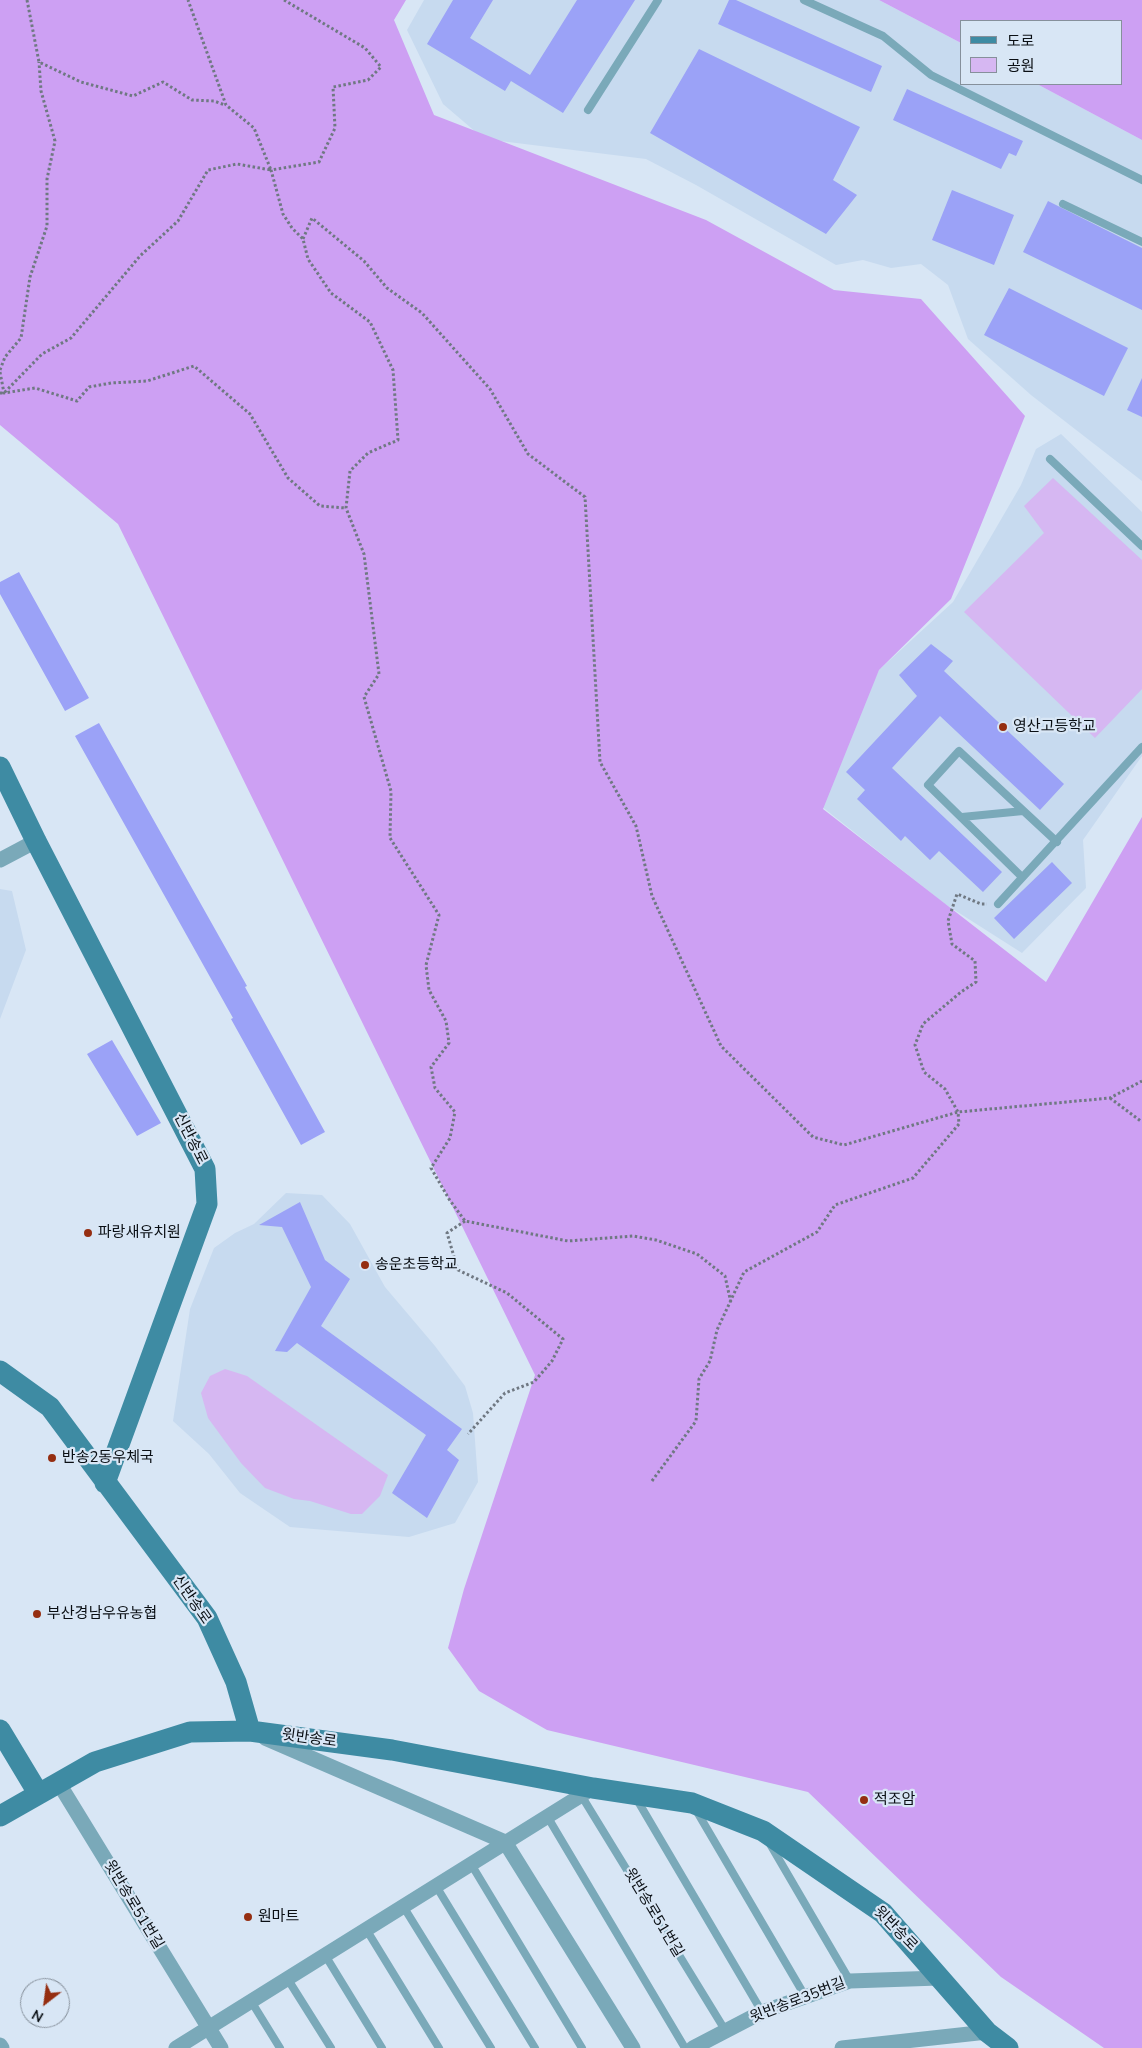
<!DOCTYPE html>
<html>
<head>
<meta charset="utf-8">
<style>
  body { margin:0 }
  #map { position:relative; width:1142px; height:2048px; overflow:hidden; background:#d8e6f5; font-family:"Nunito Sans","Noto Sans KR",sans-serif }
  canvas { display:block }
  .legend { position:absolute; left:960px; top:20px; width:162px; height:65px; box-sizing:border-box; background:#d8e6f5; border:1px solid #86909b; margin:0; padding:6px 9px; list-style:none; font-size:15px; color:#0a0f14 }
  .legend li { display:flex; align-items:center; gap:10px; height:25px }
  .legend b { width:25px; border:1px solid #86909b }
  .north { position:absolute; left:20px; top:1978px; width:50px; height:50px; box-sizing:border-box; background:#d8e6f5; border:1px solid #86909b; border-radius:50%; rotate:210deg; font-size:14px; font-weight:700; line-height:20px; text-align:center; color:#0a0f14 }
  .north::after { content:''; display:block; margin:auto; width:18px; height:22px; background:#952e11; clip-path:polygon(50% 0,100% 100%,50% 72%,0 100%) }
</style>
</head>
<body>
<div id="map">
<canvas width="1142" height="2048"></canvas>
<ul class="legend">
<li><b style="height:6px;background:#3e8ba3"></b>도로</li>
<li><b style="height:14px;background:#d6b7f2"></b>공원</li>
</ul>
<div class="north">N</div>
</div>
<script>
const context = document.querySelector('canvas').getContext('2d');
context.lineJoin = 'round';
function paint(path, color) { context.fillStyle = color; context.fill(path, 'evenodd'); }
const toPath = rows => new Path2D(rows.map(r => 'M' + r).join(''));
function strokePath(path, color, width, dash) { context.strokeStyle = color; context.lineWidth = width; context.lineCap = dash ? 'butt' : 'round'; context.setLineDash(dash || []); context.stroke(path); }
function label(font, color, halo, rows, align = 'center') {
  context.font = font + ' "Nunito Sans","Noto Sans KR",sans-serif'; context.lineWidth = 4.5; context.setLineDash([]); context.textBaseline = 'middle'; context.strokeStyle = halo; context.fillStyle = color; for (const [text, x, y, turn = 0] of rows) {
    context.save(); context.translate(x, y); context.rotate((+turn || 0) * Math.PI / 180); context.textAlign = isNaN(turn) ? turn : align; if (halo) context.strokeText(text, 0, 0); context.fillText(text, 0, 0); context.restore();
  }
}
const built = toPath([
  [424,0,879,0,961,43,961,84,1037,84,1142,140,1142,481,1031,395,968,339,948,285,921,264,891,268,863,260,836,265,696,185,646,159,484,139,443,104,407,30],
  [1061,434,1142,512,1142,756,1083,840,1086,888,1022,953,945,904,816,802,879,670,953,602,1021,485,1036,449],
  [0,889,12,891,26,950,0,1019],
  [286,1193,322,1195,350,1224,385,1287,435,1346,465,1386,473,1413,478,1482,455,1523,409,1537,290,1527,240,1493,209,1454,173,1421,190,1309,214,1248,235,1233,254,1224]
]);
const green = toPath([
  [1053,478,1142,560,1142,689,1095,738,964,612,1044,533,1024,506],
  [225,1369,247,1376,388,1475,380,1496,362,1514,351,1514,310,1501,294,1499,265,1488,241,1463,208,1418,201,1393,210,1376]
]);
const forest = toPath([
  [0,0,406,0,394,20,434,115,706,220,834,290,921,299,1025,416,951,599,879,670,823,809,1046,982,1142,817,1142,2048,1104,2048,1001,1977,808,1792,547,1730,479,1691,448,1648,464,1589,535,1375,118,524,0,425],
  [879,0,1142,0,1142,140,1037,84,1121,84,1121,21,961,21,961,43]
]);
const building = toPath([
  [453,0,493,0,470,38,530,75,577,0,635,0,563,113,511,81,505,91,427,44],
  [729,0,736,0,882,66,871,92,718,24],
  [699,49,860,127,833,180,857,195,826,234,650,133],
  [907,89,1023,141,1016,156,1009,153,1001,169,893,120],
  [952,190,1014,215,994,265,932,240],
  [1048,201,1142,248,1142,310,1023,252],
  [1009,288,1128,348,1104,396,984,335],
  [1142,378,1142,417,1127,410],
  [19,572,89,698,65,711,0,594,0,582],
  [931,644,953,661,944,671,1064,784,1040,810,940,716,892,768,1002,872,983,892,939,851,930,860,905,836,901,841,857,799,865,790,846,772,917,696,899,675],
  [99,723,247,986,245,987,325,1132,301,1145,231,1019,233,1018,75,736],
  [1052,862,1072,883,1014,939,994,918],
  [112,1040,161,1123,137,1136,87,1054],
  [300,1202,325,1260,350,1279,321,1326,462,1429,447,1450,459,1460,427,1518,392,1493,426,1435,297,1343,287,1352,275,1351,311,1287,282,1227,259,1225]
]);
const path = toPath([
  [27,0,39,62,81,82,133,96,163,82,192,100,214,101,225,105],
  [284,0,365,48,381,67,368,80,333,87,335,128,319,162,271,170,283,214,292,228,303,239,308,259,331,293,370,322,393,370,398,440,368,453,350,471,346,508,364,554,379,674,364,697,391,791,390,838,439,915,426,965,429,990,446,1021,449,1043,431,1067,435,1088,455,1112,450,1138,431,1168,449,1199,465,1221,568,1241,633,1236,656,1240,697,1254,725,1276,731,1303],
  [303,239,312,218,364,261,387,288,422,313,490,389,528,454,585,497,600,762,636,826,652,896,721,1046,813,1137,844,1145,958,1112,1110,1098,1142,1081],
  [0,370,5,357,21,338,30,277,47,226,47,179,55,141,41,91,39,62],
  [0,372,4,393,35,388,77,401,89,387,111,383,147,381,194,366,250,414,288,478,320,506,346,508],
  [0,393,4,393,42,354,71,338,140,256,178,221,208,170,237,164,271,170,254,128,226,105,188,0],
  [1110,1098,1142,1122],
  [465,1221,447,1233,458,1270,507,1293,563,1339,552,1361,534,1382,505,1393,468,1434],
  [652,1481,696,1421,699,1379,710,1361,717,1330,744,1272,817,1232,835,1205,913,1178,959,1124,958,1112,945,1089,924,1072,915,1045,923,1024,961,992,976,982,975,961,952,944,948,921,957,894,981,904,987,904]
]);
const service = toPath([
  [804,0,883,36,931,75,1142,180],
  [588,110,658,0],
  [1063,204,1142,242],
  [1050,459,1142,546],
  [962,817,1023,811],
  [1022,877,928,785,959,751,1057,842],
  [998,904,1142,747],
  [581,1795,725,2030],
  [636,1798,762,2012],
  [696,1810,805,1996],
  [547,1816,685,2048],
  [770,1844,850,1981],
  [471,1864,582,2048],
  [436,1886,535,2048],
  [403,1906,491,2048],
  [366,1929,439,2048],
  [325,1955,382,2048],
  [287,1978,331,2048],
  [251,2001,280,2048]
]);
const minor = toPath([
  [0,860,36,841],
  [265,1738,505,1842,633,2048],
  [58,1782,221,2048],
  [0,2045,2,2048],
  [176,2048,593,1788],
  [693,2048,762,2012,850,1981,939,1978],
  [842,2048,987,2032]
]);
const secondary = toPath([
  [0,767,36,841,205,1169,207,1204,105,1483],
  [0,1371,50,1407,207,1618,236,1682,250,1731],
  [0,1730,38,1793],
  [0,1816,95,1762,190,1732,250,1731,392,1750,593,1788,692,1803,763,1831,883,1913,987,2032,1008,2048]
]);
const markers = [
  [1003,727,5,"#952e11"],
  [88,1233,5,"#952e11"],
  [365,1265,5,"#952e11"],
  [52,1458,5,"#952e11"],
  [37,1614,5,"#952e11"],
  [864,1800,5,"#952e11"],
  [248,1917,5,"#952e11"]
];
const poiNames = [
  ["영산고등학교",1013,727],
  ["파랑새유치원",98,1233],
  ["송운초등학교",375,1265],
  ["반송2동우체국",62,1458],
  ["부산경남우유농협",47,1614],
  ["적조암",874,1800],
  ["원마트",258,1917]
];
const streetNames = [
  ["신반송로",190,1139,63],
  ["신반송로",191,1600,55],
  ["윗반송로",309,1739,8],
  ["윗반송로51번길",133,1905,59],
  ["윗반송로51번길",653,1913,59],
  ["윗반송로",895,1929,46],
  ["윗반송로35번길",798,2001,-21]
];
paint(built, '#c7daef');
paint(green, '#d6b7f2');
paint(forest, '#cda0f3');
paint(building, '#9ba2f7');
strokePath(path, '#6f7882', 3, [2.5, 2.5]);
strokePath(service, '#7aa9b9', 8);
strokePath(minor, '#7aa9b9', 15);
strokePath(secondary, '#3e8ba3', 21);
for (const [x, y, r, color] of markers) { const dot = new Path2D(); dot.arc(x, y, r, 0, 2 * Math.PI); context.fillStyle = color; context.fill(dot); strokePath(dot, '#d8e6f5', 2); }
label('15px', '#0a0f14', '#d8e6f5', poiNames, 'left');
label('15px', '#0a0f14', '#d8e6f5', streetNames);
</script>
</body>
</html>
